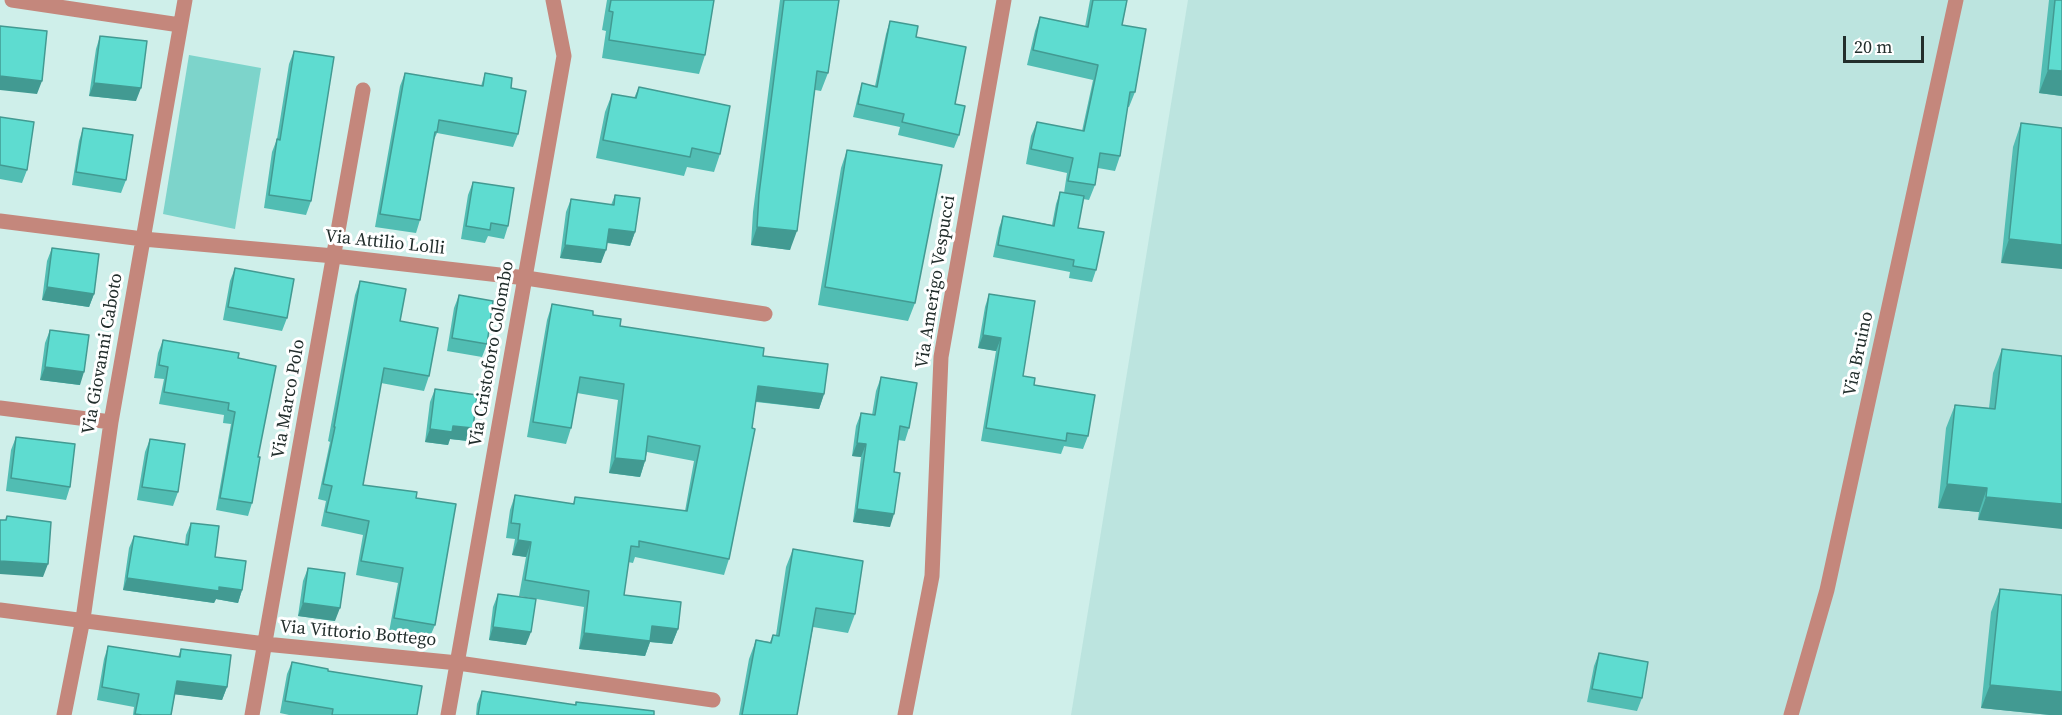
<!DOCTYPE html>
<html>
<head>
<meta charset="utf-8">
<style>
  body { margin:0 }
  #map { position:relative; width:2062px; height:715px; overflow:hidden; background:#cfefea; font-family:"Source Serif 4",serif }
  canvas { display:block }
  .scale { position:absolute; left:1843px; top:36px; width:81px; height:27px; box-sizing:border-box; border:3px solid #222e2c; border-top:0; padding-left:8px; font-size:18px; line-height:21px; white-space:nowrap; color:#222e2c; -webkit-text-stroke:4px #fff; paint-order:stroke }
</style>
</head>
<body>
<div id="map">
<canvas width="2062" height="715"></canvas>
<div class="scale">20 m</div>
</div>
<script>
const context = document.querySelector('canvas').getContext('2d');
context.lineJoin = 'round';
function paint(path, color) { context.fillStyle = color; context.fill(path, 'evenodd'); }
const toPath = rows => new Path2D(rows.map(r => 'M' + r).join(''));
function strokePath(path, color, width, dash) { context.strokeStyle = color; context.lineWidth = width; context.lineCap = dash ? 'butt' : 'round'; context.setLineDash(dash || []); context.stroke(path); }
function label(font, color, halo, rows, align = 'center') {
  context.font = font + ' "Source Serif 4",serif'; context.lineWidth = 6; context.setLineDash([]); context.textBaseline = 'middle'; context.strokeStyle = halo; context.fillStyle = color; for (const [text, x, y, turn = 0] of rows) {
    context.save(); context.translate(x, y); context.rotate((+turn || 0) * Math.PI / 180); context.textAlign = isNaN(turn) ? turn : align; if (halo) context.strokeText(text, 0, 0); context.fillText(text, 0, 0); context.restore();
  }
}
const built = toPath([
  [1188,0,2062,0,2062,715,1071,715]
]);
const green = toPath([
  [189,55,261,68,235,229,163,214]
]);
const street = toPath([
  [12,0,180,25],
  [0,221,143,239,334,256,526,278,765,314],
  [0,408,111,422],
  [0,610,265,644,458,663,713,700],
  [64,715,83,619,111,422,185,0],
  [252,715,363,90],
  [448,715,564,56,553,0],
  [905,715,932,576,941,357,1004,0],
  [1791,715,1827,590,1956,0]
]);
const wall = toPath([
  [607,0,714,0,705,55,699,74,602,58,606,31,602,30],
  [780,0,839,0,828,73,821,91,815,90,790,250,751,245,753,212],
  [1090,0,1127,0,1122,25,1135,92,1129,107,1127,107,1120,156,1115,171,1098,168,1095,185,1089,200,1083,199,1078,228,1096,270,1092,282,1069,278,1070,272,993,257,999,228,1003,216,1052,225,1056,204,1060,192,1064,193,1067,173,1026,164,1031,136,1037,122,1082,131,1093,80,1027,65,1035,31,1040,17,1085,27],
  [2049,0,2062,0,2062,96,2039,93],
  [890,21,916,37,955,104,959,135,954,148,898,135,900,127,853,117,858,96,862,83,875,86,886,34],
  [100,36,136,101,89,96,96,49],
  [294,51,311,201,306,215,264,208,272,152,277,139,289,64],
  [405,73,481,86,485,73,511,88,518,134,513,147,437,133,433,142,420,220,416,233,375,227,400,86],
  [639,87,720,154,714,172,687,167,684,176,596,158,605,112,612,94,634,98],
  [0,117,27,170,22,183,0,179],
  [2021,123,2062,128,2001,263,2013,147],
  [83,128,126,180,121,193,72,185,79,141],
  [847,150,915,303,908,321,818,305,841,168],
  [473,182,508,226,504,239,488,236,485,243,461,239,468,195],
  [615,195,635,232,630,246,607,243,601,263,560,258,566,212,571,199,611,205],
  [52,248,94,294,89,307,42,300,47,261],
  [235,268,287,318,282,331,223,320,230,281],
  [360,281,400,321,429,376,424,391,381,383,363,485,416,498,435,625,429,639,389,632,398,583,356,575,363,535,321,526,326,501,318,499,330,442,328,441,355,295],
  [989,294,1023,376,1034,385,1088,436,1083,449,1064,446,1061,454,981,441,996,351,978,348,985,307],
  [459,295,487,344,482,357,447,351,454,308],
  [552,304,593,315,620,326,763,356,824,394,819,409,756,402,729,559,724,575,635,557,633,563,628,562,624,595,678,629,672,644,650,642,645,656,579,649,584,607,519,596,526,557,512,555,515,539,506,538,510,510,515,495,573,504,575,497,685,511,694,461,647,452,645,461,640,477,609,473,618,400,577,393,571,428,566,444,527,437,547,320],
  [50,330,80,385,40,380,45,343],
  [163,340,238,358,258,457,252,503,248,516,216,510,231,424,223,423,224,415,159,404,164,379,154,378,158,353],
  [2002,349,2062,356,1978,520,1979,512,1938,508,1946,428,1955,405,1989,408,1993,373],
  [881,377,909,428,905,441,898,440,894,472,890,527,853,522,861,457,852,456,856,426,861,413,872,415,876,391],
  [435,389,468,441,450,439,448,445,425,442,430,402],
  [16,437,70,487,66,500,6,491,11,450],
  [150,439,178,492,173,506,137,500,145,452],
  [191,523,215,557,242,590,238,603,216,599,214,603,123,590,129,548,134,536,185,544,186,535],
  [793,549,855,614,848,633,813,627,797,715,739,715,749,659,756,640,770,642,773,635,776,635,786,567],
  [308,568,335,621,298,616,303,581],
  [2000,589,2062,715,2050,715,1981,708,1991,612],
  [498,594,526,645,489,640,493,607],
  [108,646,178,657,181,649,227,687,222,700,175,694,171,715,133,715,134,707,97,700,104,659],
  [1599,653,1642,698,1637,711,1587,702,1594,666],
  [292,662,328,671,417,715,289,715,280,713,287,674],
  [482,691,575,705,576,702,654,715,476,715,477,704]
]);
const shadedWall = toPath([
  [2048,70,2062,71,2062,96,2039,93],
  [0,76,42,81,37,94,0,90],
  [94,83,141,88,136,101,89,96],
  [757,227,797,231,790,250,751,245],
  [609,229,635,232,630,246,604,242],
  [2009,239,2062,245,2062,269,2001,263],
  [565,245,606,250,601,263,560,258],
  [47,287,94,294,89,307,42,300],
  [983,335,1001,338,996,351,978,348],
  [45,367,84,372,80,385,40,380],
  [758,386,824,394,819,409,753,401],
  [453,426,473,428,468,441,450,439,448,445,425,442,430,429],
  [857,443,866,444,861,457,852,456],
  [615,458,645,461,640,477,609,473],
  [1947,484,1987,488,1979,512,1938,508],
  [1986,497,2062,504,2062,529,1978,520],
  [857,509,894,514,890,527,853,522],
  [518,540,531,542,526,557,512,555],
  [0,561,48,564,43,577,0,574],
  [127,578,219,587,242,590,238,603,216,599,214,603,123,590],
  [303,603,340,608,335,621,298,616],
  [652,626,678,629,672,644,650,642,645,656,579,649,584,633],
  [493,627,531,632,526,645,489,640],
  [177,681,227,687,222,700,172,694],
  [1990,685,2062,692,2062,715,2050,715,1981,708]
]);
const building = toPath([
  [611,0,714,0,705,55,609,40,613,12,609,11,611,0],
  [784,0,839,0,828,73,817,71,797,231,757,227,759,194,784,0],
  [1093,0,1127,0,1122,25,1146,29,1135,92,1130,92,1120,156,1100,153,1095,185,1068,181,1073,158,1031,149,1037,122,1084,131,1098,65,1033,50,1040,17,1088,27,1093,0],
  [2055,0,2062,0,2062,71,2048,70,2055,0],
  [890,21,918,26,916,37,966,47,955,104,965,106,959,135,902,122,904,114,858,104,862,83,877,87,890,21],
  [0,26,47,31,42,81,0,76,0,26],
  [100,36,147,41,141,88,94,83,100,36],
  [294,51,334,57,311,201,269,195,277,139,280,140,294,51],
  [405,73,483,86,485,73,512,78,511,88,526,91,518,134,439,120,437,132,435,132,420,220,380,214,405,73],
  [639,87,730,106,720,154,692,148,690,157,603,140,612,94,636,98,639,87],
  [0,117,34,122,27,170,0,165,0,117],
  [2021,123,2062,128,2062,245,2009,239,2021,123],
  [83,128,133,135,126,180,76,172,83,128],
  [847,150,942,165,915,303,825,287,847,150],
  [473,182,514,188,508,226,491,223,490,230,466,226,473,182],
  [1060,192,1084,196,1078,228,1104,232,1096,270,1073,266,1074,260,998,245,1003,216,1054,226,1060,192],
  [615,195,640,198,635,232,609,229,606,250,565,245,571,199,614,205,615,195],
  [52,248,99,254,94,294,47,287,52,248],
  [235,268,294,279,287,318,228,307,235,268],
  [360,281,406,289,400,321,438,328,429,376,384,368,363,485,417,492,416,498,456,504,435,625,394,618,403,568,361,561,369,521,326,512,332,486,323,484,335,427,334,427,360,281],
  [989,294,1035,301,1023,376,1035,378,1034,385,1095,395,1088,436,1067,433,1066,441,986,428,1001,338,983,335,989,294],
  [459,295,493,301,487,344,452,338,459,295],
  [552,304,593,311,593,315,621,319,620,326,764,348,763,356,828,364,824,394,758,386,752,428,755,429,729,559,639,541,639,547,631,546,624,595,681,602,678,629,652,626,650,641,584,633,589,591,525,580,531,542,518,540,520,524,511,523,515,495,574,504,575,497,687,511,700,446,648,436,645,461,615,458,624,384,580,377,571,428,533,422,552,304],
  [50,330,89,335,84,372,45,367,50,330],
  [163,340,239,353,238,358,276,366,258,457,260,457,252,503,220,498,235,412,228,410,229,403,164,392,168,367,159,365,163,340],
  [2002,349,2062,356,2062,504,1986,497,1987,488,1947,484,1955,405,1995,409,2002,349],
  [881,377,917,383,909,428,900,426,894,472,900,473,894,514,857,509,866,444,857,443,861,413,875,415,881,377],
  [435,389,477,395,473,428,453,426,452,432,430,429,435,389],
  [16,437,75,444,70,487,11,478,16,437],
  [150,439,185,444,178,492,142,487,150,439],
  [7,516,51,522,48,564,0,561,0,520,6,520,7,516],
  [191,523,219,526,215,557,246,561,242,590,219,587,219,591,127,578,134,536,188,545,191,523],
  [793,549,863,561,855,614,816,608,797,715,742,715,756,640,771,643,773,635,779,636,793,549],
  [308,568,345,573,340,608,303,603,308,568],
  [2000,589,2062,595,2062,692,1990,685,2000,589],
  [498,594,536,599,531,632,493,627,498,594],
  [108,646,180,657,181,649,231,655,227,687,177,681,171,715,142,715,135,714,139,694,102,687,108,646],
  [1599,653,1648,662,1642,698,1592,689,1599,653],
  [292,662,328,669,328,671,422,686,417,715,332,715,333,709,285,701,292,662],
  [482,691,576,705,576,702,654,711,654,715,478,715,482,691]
]);
const streetNames = [
  ["Via Attilio Lolli",385,243,6],
  ["Via Amerigo Vespucci",936,282,-81],
  ["Via Giovanni Caboto",103,354,-80],
  ["Via Cristoforo Colombo",492,354,-80],
  ["Via Bruino",1859,354,-78],
  ["Via Marco Polo",289,399,-80],
  ["Via Vittorio Bottego",358,634,5]
];
paint(built, '#bce4df');
paint(green, '#7dd4cb');
strokePath(street, '#c4877c', 15);
paint(wall, '#51bdb3');
paint(shadedWall, '#429a92');
paint(building, '#5edcd0');
strokePath(building, '#429a92', 1.5);
label('18px', '#222e2c', '#fff', streetNames);
</script>
</body>
</html>
